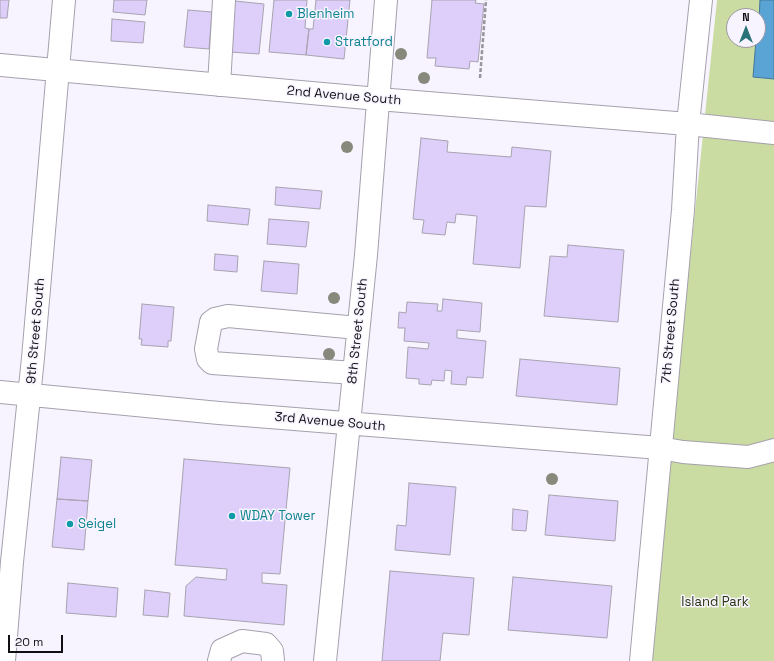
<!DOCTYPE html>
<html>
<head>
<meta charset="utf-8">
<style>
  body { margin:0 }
  #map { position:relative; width:774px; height:661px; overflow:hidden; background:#f8f4ff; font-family:"Space Grotesk",sans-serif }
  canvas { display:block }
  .north { position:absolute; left:726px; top:8px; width:40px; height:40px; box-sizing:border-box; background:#f8f4ff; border:1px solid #9c98a1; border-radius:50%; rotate:0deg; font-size:11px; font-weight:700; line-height:16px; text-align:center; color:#110f13 }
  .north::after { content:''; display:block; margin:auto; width:14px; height:18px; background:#297378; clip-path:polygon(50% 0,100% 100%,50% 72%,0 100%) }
  .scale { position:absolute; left:8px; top:635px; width:55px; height:18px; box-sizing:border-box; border:2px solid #110f13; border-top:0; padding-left:5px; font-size:12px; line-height:14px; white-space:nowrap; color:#110f13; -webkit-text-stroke:3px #f8f4ff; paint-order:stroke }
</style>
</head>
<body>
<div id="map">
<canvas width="774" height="661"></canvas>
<div class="north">N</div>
<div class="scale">20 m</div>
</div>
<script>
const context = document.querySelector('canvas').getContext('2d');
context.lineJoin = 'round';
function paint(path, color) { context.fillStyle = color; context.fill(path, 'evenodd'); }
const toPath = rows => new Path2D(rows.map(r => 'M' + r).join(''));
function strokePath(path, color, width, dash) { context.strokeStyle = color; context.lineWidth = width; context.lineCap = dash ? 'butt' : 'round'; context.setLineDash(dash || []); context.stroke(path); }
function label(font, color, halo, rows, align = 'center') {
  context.font = font + ' "Space Grotesk",sans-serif'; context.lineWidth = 3; context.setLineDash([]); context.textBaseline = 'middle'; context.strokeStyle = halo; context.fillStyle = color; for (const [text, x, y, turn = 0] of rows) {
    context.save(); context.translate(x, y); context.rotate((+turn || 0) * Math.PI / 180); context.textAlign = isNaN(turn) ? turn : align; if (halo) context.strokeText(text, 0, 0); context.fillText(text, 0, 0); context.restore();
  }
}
const green = toPath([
  [717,0,774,0,774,661,652,661,665,499],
  [734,16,758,16,758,40,734,40]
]);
const water = toPath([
  [760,0,774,0,774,79,753,77,756,40,758,40,760,0]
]);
const building = toPath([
  [0,0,9,0,7,18,0,18,0,0],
  [114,0,147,0,145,15,113,12,114,0],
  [274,0,307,0,305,28,309,29,306,55,269,52,274,0],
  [316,0,350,0,344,59,306,55,309,29,313,29,316,0],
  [432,0,476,0,475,3,484,4,478,62,470,61,469,69,435,66,436,58,427,58,432,0],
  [235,1,264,4,259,54,230,52,235,1],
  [188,10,212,12,209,49,184,47,188,10],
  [112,19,145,22,143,43,111,41,112,19],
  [421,138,448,141,447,152,511,157,512,147,551,151,546,207,525,206,520,268,473,264,477,216,456,214,455,223,447,222,445,235,422,233,424,220,413,219,421,138],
  [276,187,322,191,320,209,275,205,276,187],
  [208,205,250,209,248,225,207,221,208,205],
  [269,219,309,222,306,247,267,244,269,219],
  [568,245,624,250,618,322,544,316,550,256,567,257,568,245],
  [215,254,238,256,237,272,214,270,215,254],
  [264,261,299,264,297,294,261,291,264,261],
  [443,299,482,303,480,332,457,330,457,338,486,341,483,378,467,377,466,385,451,384,452,371,445,370,444,381,432,380,431,385,419,384,419,379,406,378,408,347,428,349,429,343,404,341,405,328,398,328,399,312,406,313,407,302,438,304,437,311,442,311,443,299],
  [142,304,174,307,171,341,168,341,168,347,141,345,142,339,139,339,142,304],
  [520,359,620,368,617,405,516,396,520,359],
  [61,457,92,460,88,501,57,499,61,457],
  [184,459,290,468,280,574,262,573,262,583,287,585,284,625,184,616,186,586,196,577,226,580,227,569,175,565,184,459],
  [409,483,456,487,450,555,395,550,397,525,406,526,409,483],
  [549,495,618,501,615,541,545,535,549,495],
  [57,499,88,501,84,550,52,547,57,499],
  [513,509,528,511,526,531,512,530,513,509],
  [390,571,474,578,469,635,443,633,440,661,382,661,390,571],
  [513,577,612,586,607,638,508,630,513,577],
  [68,583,118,588,116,617,66,613,68,583],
  [145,590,170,593,168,617,143,615,145,590]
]);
const path = toPath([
  [480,78,486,0]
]);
const minor = toPath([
  [0,65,378,99,688,124,774,133],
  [219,85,224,0],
  [354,373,212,363,208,359,206,349,211,322,215,319,228,316,358,328],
  [0,392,219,413,660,448,683,452,748,457,774,450],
  [4,661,12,562,33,358,64,0],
  [219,661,222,650,242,641,266,644,272,651,273,661],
  [325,661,366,255,386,0],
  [641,661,683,210,688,124,701,0]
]);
const trees = [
  [401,54],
  [424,78],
  [347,147],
  [334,298],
  [329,354],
  [552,479]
];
const markers = [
  [289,14,4,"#0f9aa8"],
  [327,42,4,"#0f9aa8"],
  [232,516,4,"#0f9aa8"],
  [70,524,4,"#0f9aa8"]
];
const cultureNames = [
  ["Blenheim",297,14],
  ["Stratford",335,42],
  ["WDAY Tower",240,516],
  ["Seigel",78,524]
];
const streetNames = [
  ["2nd Avenue South",344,96,5],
  ["9th Street South",36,331,-85],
  ["8th Street South",358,331,-84],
  ["7th Street South",671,331,-85],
  ["3rd Avenue South",330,422,5]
];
const parkNames = [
  ["Island Park",715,602]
];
paint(green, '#cadca1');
paint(water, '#59a4d4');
strokePath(water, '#43779a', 1);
paint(building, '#ddcefa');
strokePath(building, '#a7a3b0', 1);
strokePath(minor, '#a5a0ad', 24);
strokePath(path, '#97949c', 2.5, [4, 2]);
strokePath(minor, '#fff', 22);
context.fillStyle = '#86897c';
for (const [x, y] of trees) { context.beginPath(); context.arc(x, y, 6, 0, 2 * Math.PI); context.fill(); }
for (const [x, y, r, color] of markers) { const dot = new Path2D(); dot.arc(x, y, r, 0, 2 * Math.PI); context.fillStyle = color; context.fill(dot); strokePath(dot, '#f8f4ff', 1.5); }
label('13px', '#0d838f', '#f8f4ff', cultureNames, 'left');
label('13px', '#110f13', '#f8f4ff', streetNames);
label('13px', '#293211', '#f8f4ff', parkNames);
</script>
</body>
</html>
